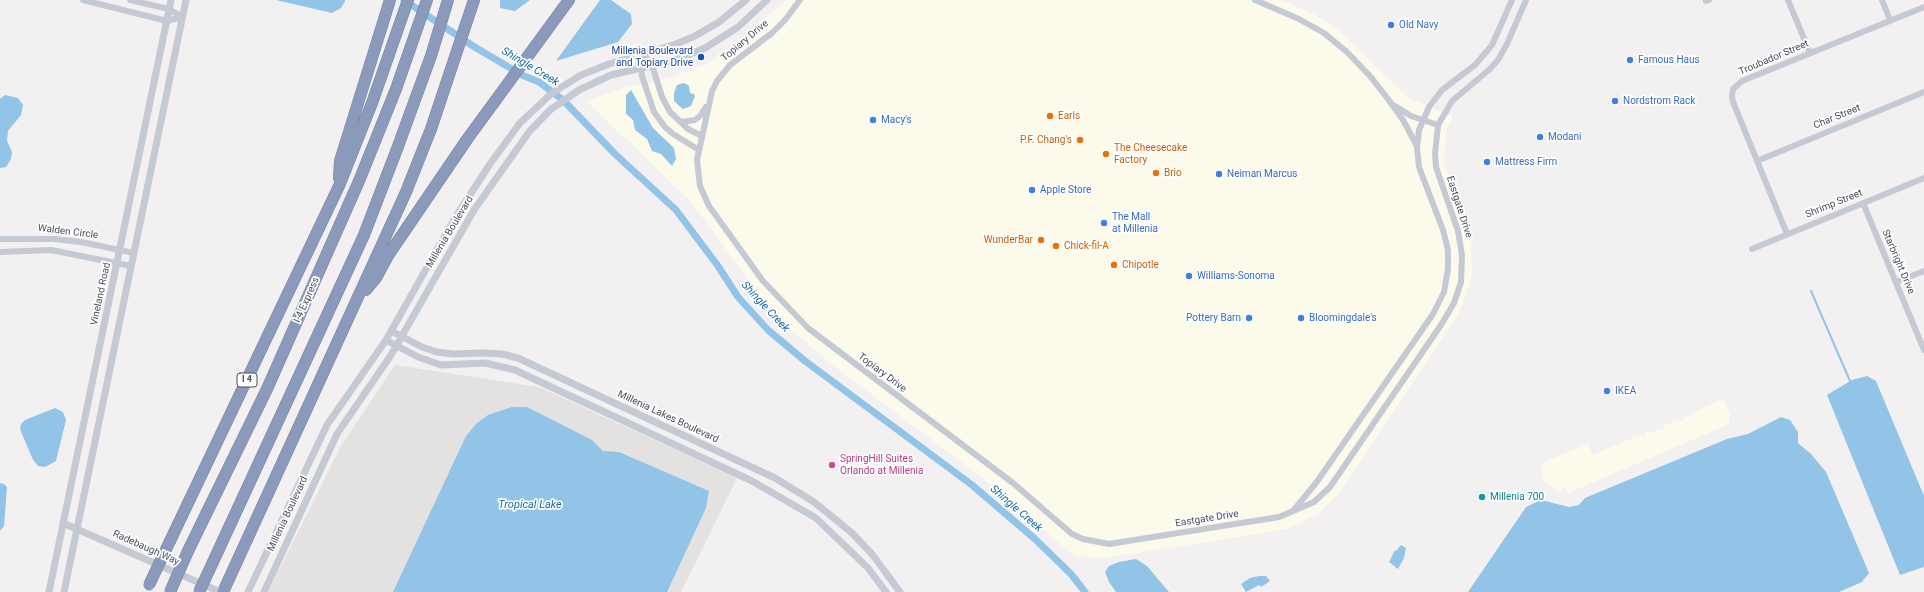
<!DOCTYPE html>
<html>
<head>
<meta charset="utf-8">
<style>
  body { margin:0 }
  canvas { display:block; background:#f2f0f0 }
</style>
</head>
<body>
<canvas width="1924" height="592"></canvas>
<script>
const context = document.querySelector('canvas').getContext('2d');
context.lineJoin = 'round';
function paint(path, color) { context.fillStyle = color; context.fill(path, 'evenodd'); }
const toPath = rows => new Path2D(rows.map(r => 'M' + r).join(''));
function strokePath(path, color, width, dash) { context.strokeStyle = color; context.lineWidth = width; context.lineCap = dash ? 'butt' : 'round'; context.setLineDash(dash || []); context.stroke(path); }
function label(font, color, halo, rows, align = 'center') {
  context.font = font + ' Roboto,sans-serif'; context.lineWidth = 3.5; context.setLineDash([]); context.textBaseline = 'middle'; context.strokeStyle = halo; context.fillStyle = color; for (const [text, x, y, turn = 0] of rows) {
    context.save(); context.translate(x, y); context.rotate((+turn || 0) * Math.PI / 180); context.textAlign = isNaN(turn) ? turn : align; if (halo) context.strokeText(text, 0, 0); context.fillText(text, 0, 0); context.restore();
  }
}
const commercial = toPath([
  [786,0,1282,0,1312,13,1339,31,1409,98,1453,117,1446,131,1444,163,1471,236,1472,275,1460,312,1340,492,1318,514,1288,529,1106,558,1076,556,1061,545,1013,501,831,364,787,326,754,289,713,231,689,200,587,101,623,88,668,78,705,65,741,41],
  [1723,398,1730,414,1729,424,1568,493,1564,487,1561,492,1542,479,1544,475,1541,469,1543,462,1588,444,1593,455,1637,436,1645,437,1645,432,1654,433,1655,429,1664,429,1664,424,1672,425,1673,420,1683,421,1683,417,1692,417,1692,413]
]);
const education = toPath([
  [395,365,539,387,737,478,681,592,268,592,341,446]
]);
const water = toPath([
  [276,0,345,0,345,1,341,8,332,13],
  [500,0,530,0,515,11,500,8],
  [600,0,611,0,631,14,632,24,618,42,556,61],
  [684,83,689,86,690,93,694,94,695,96,691,106,683,109,674,101,674,93,677,85],
  [631,90,653,128,674,148,676,159,672,166,661,154,652,151,647,139,635,130,633,120,626,114,626,95],
  [5,95,18,98,23,105,21,115,8,131,7,141,12,152,11,159,6,167,0,168,0,99],
  [1867,376,1876,381,1924,496,1924,567,1900,575,1827,395,1852,380],
  [512,407,527,407,592,440,603,451,619,452,709,491,706,508,667,592,393,592,466,436,476,424,488,415],
  [55,408,63,412,66,420,56,461,45,467,38,466,33,460,20,429,21,424,25,420],
  [1781,417,1790,420,1798,432,1798,443,1811,454,1826,472,1869,573,1862,582,1839,592,1468,592,1526,507,1541,500,1569,507,1579,505,1585,498,1727,439,1748,434],
  [0,483,4,484,7,487,4,526,0,531],
  [1401,545,1406,548,1404,558,1398,569,1389,562,1395,550,1396,551],
  [1136,559,1147,566,1169,592,1116,592,1109,582,1105,572,1109,566,1119,562],
  [1259,576,1266,576,1270,581,1261,587,1259,585,1246,592,1241,584,1250,578]
]);
const stream = toPath([
  [1811,291,1850,381]
]);
const canal = toPath([
  [404,0,473,46,522,75,539,82,563,100,615,154,676,210,718,266,738,297,768,330,805,361,972,485,1035,539,1071,574,1085,592]
]);
const minor = toPath([
  [83,0,167,21,182,17],
  [130,0,169,9,182,17],
  [800,0,785,20,772,33,730,65,717,81,712,91,697,160,700,186,709,206,763,281,808,328,1013,483,1072,534,1083,539,1109,544,1279,517,1314,502,1330,487,1441,325,1454,303,1461,282,1462,255,1458,231,1436,167,1435,154,1438,125,1452,101,1490,69,1498,60,1507,44,1526,0],
  [1255,0,1299,19,1324,33,1347,52,1370,76,1388,99,1403,120,1417,146],
  [1788,0,1810,53],
  [1882,0,1890,20],
  [1706,1,1709,0],
  [643,54,641,67,642,76,654,112,665,127,673,134,699,150],
  [643,54,652,65,662,97,670,112,688,129,702,136],
  [1395,106,1411,116,1438,125],
  [681,122,695,120,700,116,706,107],
  [1757,161,1924,92],
  [1863,203,1924,350],
  [1787,234,1733,102,1732,96,1733,89,1742,81,1924,7],
  [0,239,54,239,81,242,134,253],
  [1752,249,1924,178],
  [0,252,51,250,131,266],
  [1896,282,1924,271],
  [1293,511,1316,483,1433,314,1444,292,1448,269,1448,250,1443,230,1419,167,1417,148,1419,130,1429,107,1442,90,1475,65,1492,45,1512,0]
]);
const tertiary = toPath([
  [391,331,422,347,437,352,453,354,483,353,502,354,518,358,775,478,814,502,852,533,872,554,900,592],
  [386,340,418,357,441,365,485,363,515,370,752,481,816,518,868,568,886,592],
  [63,523,220,592],
  [49,592,171,0],
  [64,592,186,0],
  [248,592,327,425,386,340,455,218,490,164,520,123,552,93,581,75,609,64,676,44,695,36,719,22,746,0],
  [264,592,337,434,391,355,474,210,529,132,550,110,579,90,611,75,676,60,705,48,738,27,767,0]
]);
const motorway = toPath([
  [339,178,340,161,390,0],
  [366,290,376,278,389,254,468,138,569,0],
  [170,541,339,186,372,103,408,0],
  [188,551,267,389,359,181,396,89,427,0],
  [213,562,364,235,397,149,431,56,448,0],
  [223,592,406,192,431,129,474,0]
]);
const motorwayBridge = toPath([
  [149,585,170,541],
  [170,592,188,551],
  [199,592,213,562]
]);
const markers = [
  [1391,25,4,"#3f7fe0"],
  [701,57,4,"#1a4fb4"],
  [1630,60,4,"#3f7fe0"],
  [1615,101,4,"#3f7fe0"],
  [1050,116,4,"#e8710a"],
  [873,120,4,"#3f7fe0"],
  [1540,137,4,"#3f7fe0"],
  [1080,140,4,"#e8710a"],
  [1106,154,4,"#e8710a"],
  [1487,162,4,"#3f7fe0"],
  [1156,173,4,"#e8710a"],
  [1219,174,4,"#3f7fe0"],
  [1032,190,4,"#3f7fe0"],
  [1104,223,4,"#3f7fe0"],
  [1041,240,4,"#e8710a"],
  [1056,246,4,"#e8710a"],
  [1114,265,4,"#e8710a"],
  [1189,276,4,"#3f7fe0"],
  [1249,318,4,"#3f7fe0"],
  [1301,318,4,"#3f7fe0"],
  [1607,391,4,"#3f7fe0"],
  [832,465,4,"#d1479c"],
  [1482,497,4,"#0f9aa8"]
];
const shields = [
  [247,380,20]
];
const shieldNames = [
  ["I 4",247,380]
];
const shopNames = [
  ["Old Navy",1399,25],
  ["Famous Haus",1638,60],
  ["Nordstrom Rack",1623,101],
  ["Macy's",881,120],
  ["Modani",1548,137],
  ["Mattress Firm",1495,162],
  ["Neiman Marcus",1227,174],
  ["Apple Store",1040,190],
  ["The Mall",1112,217],
  ["at Millenia",1112,229],
  ["Williams-Sonoma",1197,276],
  ["Pottery Barn",1241,318,"right"],
  ["Bloomingdale's",1309,318],
  ["IKEA",1615,391]
];
const streetNames = [
  ["Topiary Drive",745,41,-40],
  ["Troubador Street",1774,58,-23],
  ["Char Street",1837,117,-22],
  ["Shrimp Street",1834,204,-22],
  ["Eastgate Drive",1459,207,72],
  ["Walden Circle",68,232,7],
  ["Millenia Boulevard",450,232,-59],
  ["Starbright Drive",1898,262,67],
  ["Vineland Road",101,294,-78],
  ["I-4 Express",307,300,-66],
  ["Topiary Drive",882,373,37],
  ["Millenia Lakes Boulevard",668,417,25],
  ["Millenia Boulevard",288,514,-65],
  ["Eastgate Drive",1207,519,-9],
  ["Radebaugh Way",146,548,24]
];
const transitNames = [
  ["Millenia Boulevard",693,51],
  ["and Topiary Drive",693,63]
];
const foodNames = [
  ["Earls",1058,116],
  ["P.F. Chang's",1072,140,"right"],
  ["The Cheesecake",1114,148],
  ["Factory",1114,160],
  ["Brio",1164,173],
  ["WunderBar",1033,240,"right"],
  ["Chick-fil-A",1064,246],
  ["Chipotle",1122,265]
];
const hotelNames = [
  ["SpringHill Suites",840,459],
  ["Orlando at Millenia",840,471]
];
const cultureNames = [
  ["Millenia 700",1490,497]
];
const waterNames = [
  ["Shingle Creek",530,67,31],
  ["Shingle Creek",765,307,47],
  ["Tropical Lake",530,505],
  ["Shingle Creek",1016,509,41]
];
paint(commercial, '#fbfaeb');
paint(education, '#e3e2e1');
paint(water, '#91c4e7');
strokePath(stream, '#91c4e7', 2);
strokePath(canal, '#91c4e7', 7);
strokePath(motorway, '#7684a7', 12);
strokePath(minor, '#c4c9d4', 6);
strokePath(tertiary, '#c4c9d4', 7);
strokePath(motorway, '#8b99bb', 11);
strokePath(motorwayBridge, '#7684a7', 12, []);
strokePath(motorwayBridge, '#8b99bb', 11);
for (const [x, y, r, color] of markers) { const dot = new Path2D(); dot.arc(x, y, r, 0, 2 * Math.PI); context.fillStyle = color; context.fill(dot); strokePath(dot, '#fff', 1.5); }
for (const [x, y, w] of shields) { const box = new Path2D(); box.roundRect(x - w / 2, y - 7, w, 14, 3); context.fillStyle = '#fff'; context.fill(box); strokePath(box, '#494f5c', 1); }
label('bold 9px', '#494f5c', null, shieldNames);
label('10px', '#366cbe', '#fff', shopNames, 'left');
label('10px', '#494f5c', '#fff', streetNames);
label('10px', '#164399', '#fff', transitNames, 'right');
label('10px', '#c56008', '#fff', foodNames, 'left');
label('10px', '#b23c85', '#fff', hotelNames, 'left');
label('10px', '#0d838f', '#fff', cultureNames, 'left');
label('italic 11px', '#1569a3', '#fff', waterNames);
</script>
</body>
</html>
